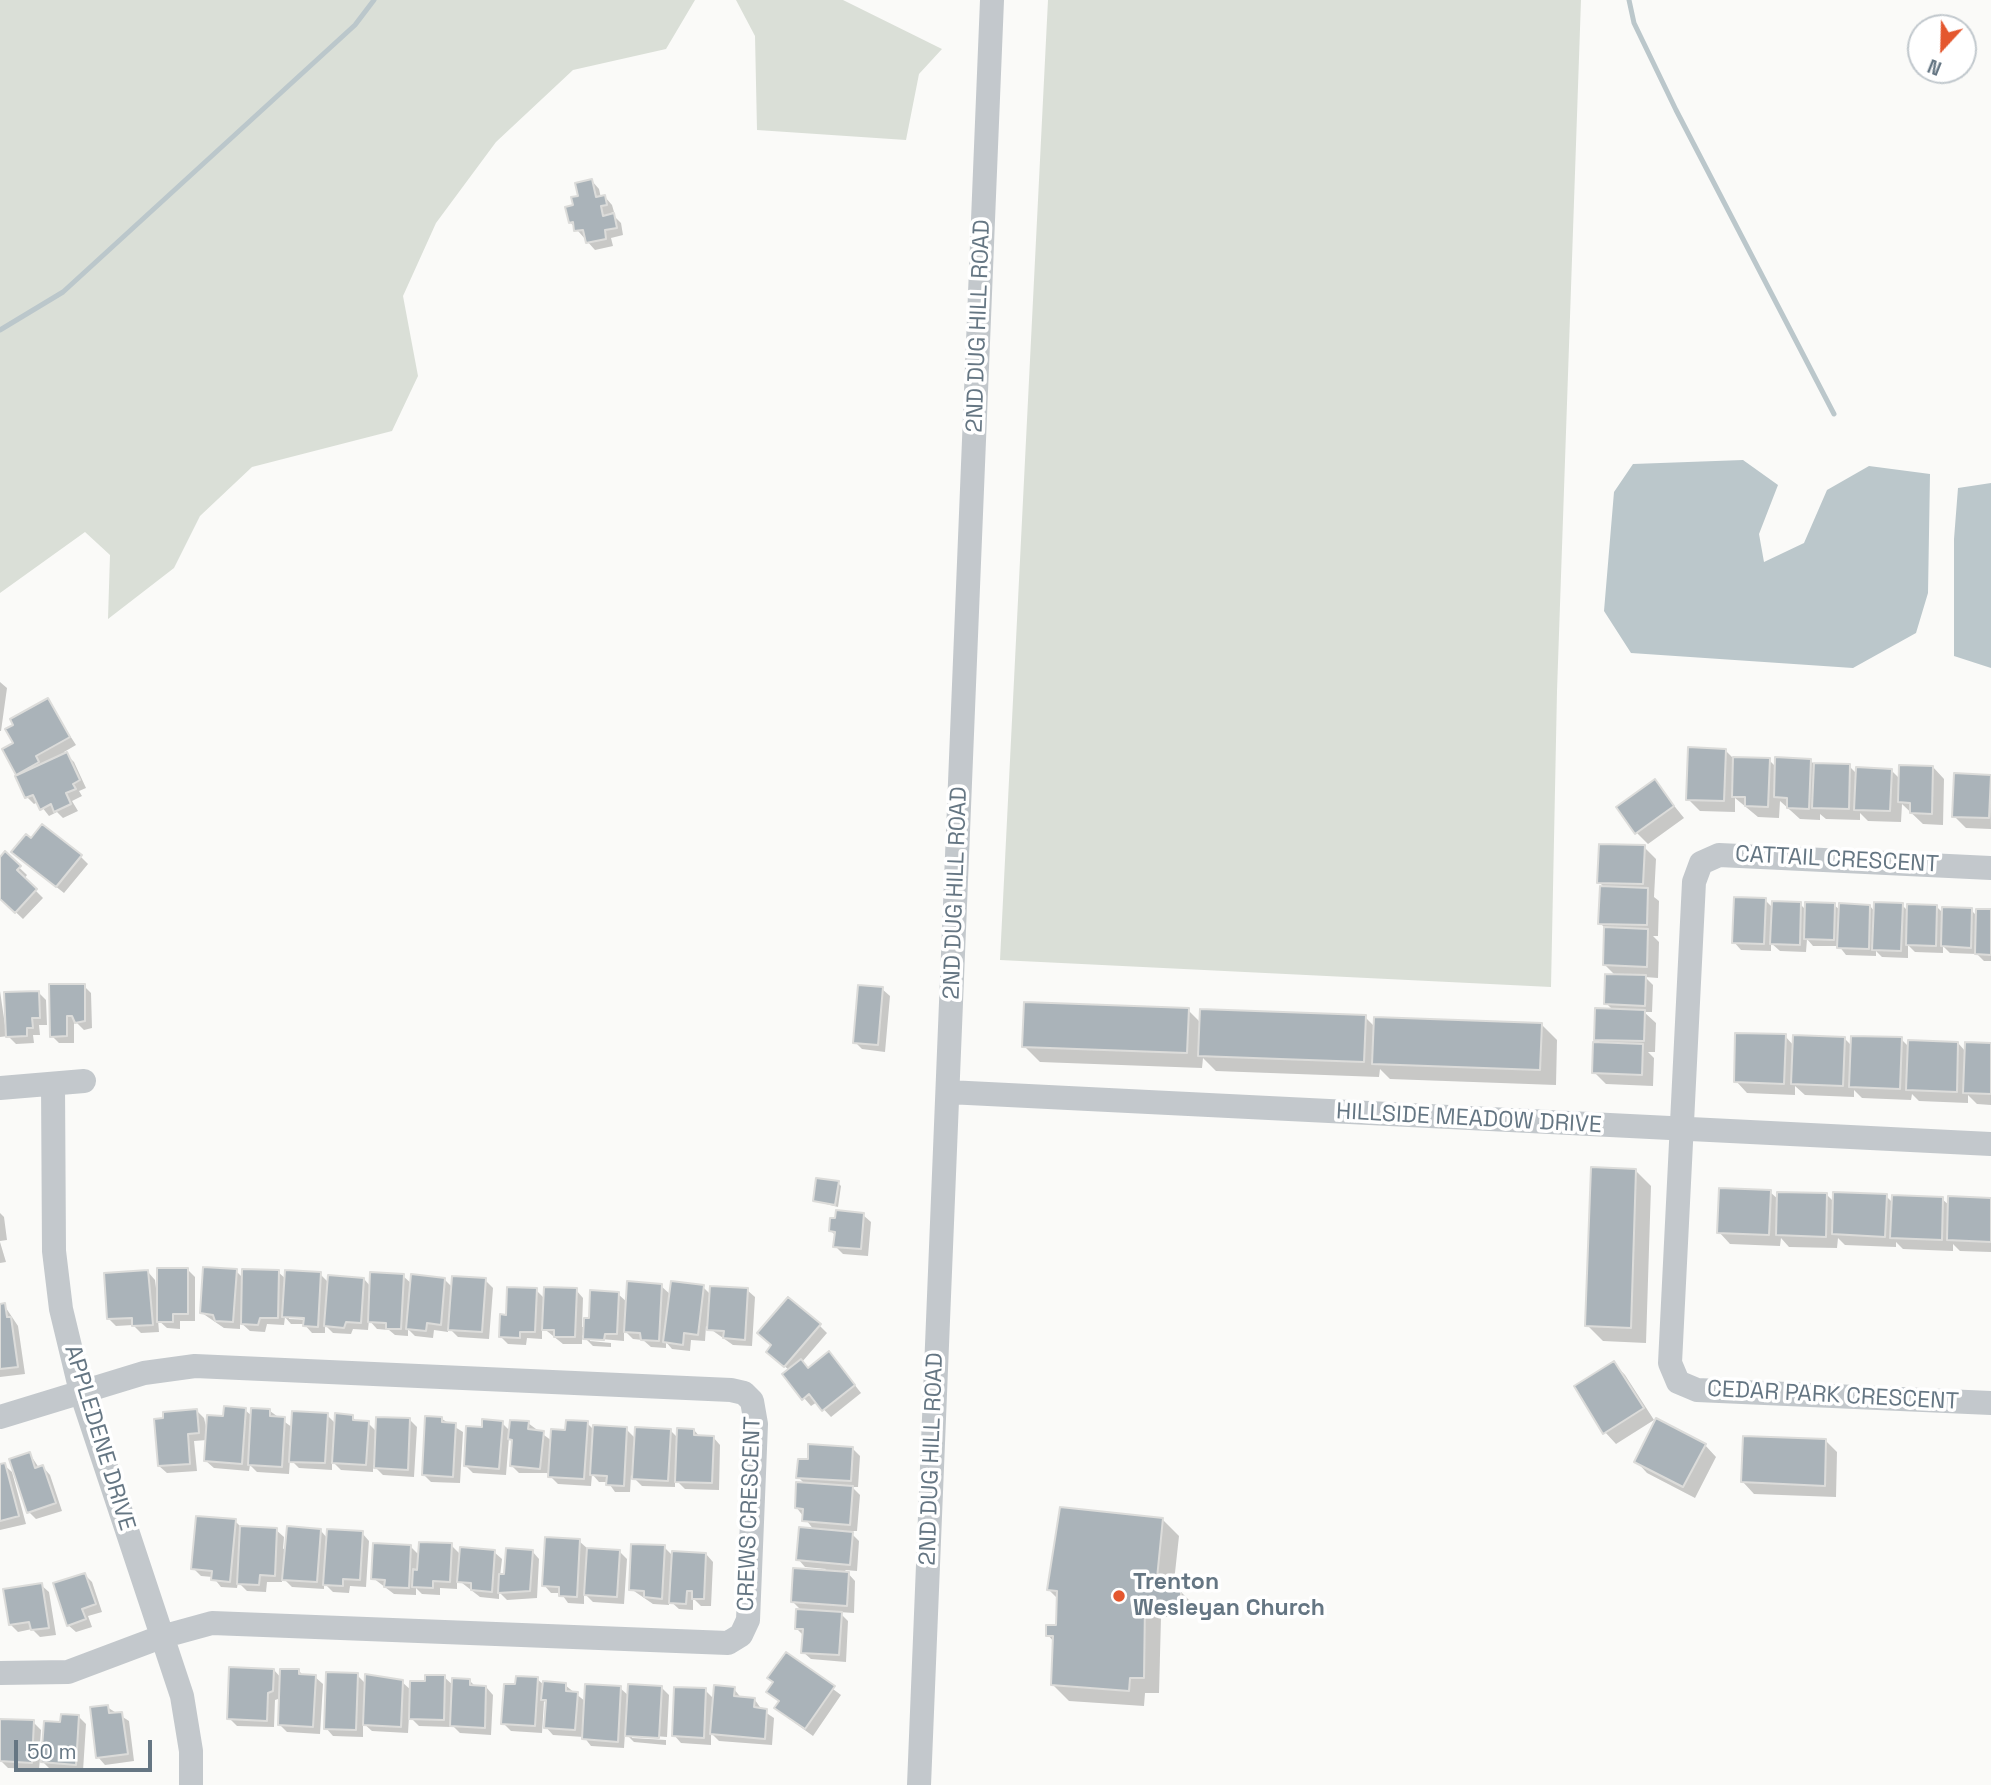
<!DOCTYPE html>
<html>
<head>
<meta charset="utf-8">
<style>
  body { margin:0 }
  #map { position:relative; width:1991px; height:1785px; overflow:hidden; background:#fafaf8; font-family:"Space Grotesk",sans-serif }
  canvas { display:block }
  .north { position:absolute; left:1907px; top:14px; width:70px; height:70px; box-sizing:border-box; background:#fff; border:2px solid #c1c8cd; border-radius:50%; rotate:202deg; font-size:19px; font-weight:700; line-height:28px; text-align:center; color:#657683 }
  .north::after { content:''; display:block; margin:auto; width:24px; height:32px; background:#e4572e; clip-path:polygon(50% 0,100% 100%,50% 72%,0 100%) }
  .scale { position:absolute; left:14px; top:1740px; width:138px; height:32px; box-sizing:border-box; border:4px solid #657683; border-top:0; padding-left:9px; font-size:21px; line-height:24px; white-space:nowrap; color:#657683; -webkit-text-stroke:5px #fff; paint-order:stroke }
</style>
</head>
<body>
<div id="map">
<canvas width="1991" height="1785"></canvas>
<div class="north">N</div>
<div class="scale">50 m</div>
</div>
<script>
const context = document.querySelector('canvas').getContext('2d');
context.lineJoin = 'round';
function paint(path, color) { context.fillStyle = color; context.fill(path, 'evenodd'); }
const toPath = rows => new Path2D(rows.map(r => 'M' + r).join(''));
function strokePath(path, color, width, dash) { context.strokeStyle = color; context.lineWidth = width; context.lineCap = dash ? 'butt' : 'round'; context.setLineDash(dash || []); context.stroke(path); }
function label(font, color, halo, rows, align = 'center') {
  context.font = font + ' "Space Grotesk",sans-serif'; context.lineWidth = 7; context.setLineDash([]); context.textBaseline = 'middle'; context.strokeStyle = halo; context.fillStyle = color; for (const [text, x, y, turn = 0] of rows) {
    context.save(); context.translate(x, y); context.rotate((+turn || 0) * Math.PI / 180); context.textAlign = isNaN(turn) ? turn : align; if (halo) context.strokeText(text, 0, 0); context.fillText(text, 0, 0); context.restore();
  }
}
const green = toPath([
  [0,0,695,0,666,49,573,70,496,142,436,223,403,296,418,376,392,431,252,467,200,516,174,568,108,619,110,555,85,532,0,593],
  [736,0,843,0,942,49,919,74,906,140,757,130,755,36],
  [1048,0,1581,0,1557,691,1551,987,1000,960]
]);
const water = toPath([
  [1743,460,1778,485,1759,534,1764,562,1804,543,1827,490,1869,466,1930,474,1928,593,1916,633,1853,668,1631,653,1604,611,1614,492,1633,464],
  [1991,483,1991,668,1954,656,1954,539,1958,488]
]);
const shadow = toPath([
  [592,181,599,189,601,198,605,197,612,205,614,212,611,213,621,223,623,235,611,238,613,246,595,250,570,222,575,207],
  [0,682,7,688,1,731,0,731],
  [47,700,76,745,64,752,74,762,86,788,79,791,82,796,72,801,78,811,63,818,57,812,49,816,38,802,34,804,27,797,17,774,15,744],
  [1725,750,1734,759,1769,760,1777,768,1810,760,1815,765,1849,766,1857,774,1891,770,1900,779,1933,767,1944,779,1943,825,1923,824,1902,804,1901,822,1868,821,1860,813,1860,820,1826,819,1820,814,1820,820,1800,819,1780,801,1779,818,1758,817,1735,798,1735,812,1700,811,1688,799],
  [1990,776,1991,829,1966,828,1954,816],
  [1655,782,1684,818,1648,844,1637,833],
  [1644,847,1656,859,1654,897,1659,901,1658,936,1653,936,1659,942,1658,978,1645,977,1653,985,1652,1012,1644,1012,1656,1023,1655,1052,1648,1052,1654,1058,1653,1086,1606,1084,1594,1072,1602,1044,1596,1039,1613,1010,1606,1003,1616,976,1605,965,1606,929,1600,923,1605,888,1599,882],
  [5,854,27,875,24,879,43,898,23,919,0,897,0,859],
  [80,856,88,864,64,893,21,859],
  [1765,900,1773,908,1800,904,1806,910,1834,905,1840,910,1870,906,1875,912,1902,905,1909,912,1937,907,1944,914,1971,910,1978,917,1991,911,1991,961,1984,961,1977,954,1950,953,1943,946,1943,953,1915,952,1908,945,1908,958,1882,957,1876,951,1876,956,1846,955,1839,946,1813,946,1807,939,1806,952,1780,951,1771,943,1771,951,1741,950,1734,942],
  [84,986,91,993,92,1028,84,1030,74,1020,74,1043,59,1043,52,1036],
  [882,989,890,996,885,1052,862,1049,855,1042],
  [0,991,5,1025,38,992,46,1000,47,1025,39,1025,40,1035,33,1035,34,1043,16,1044,8,1036,0,1037],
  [1188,1010,1201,1023,1365,1017,1375,1027,1541,1024,1557,1040,1556,1085,1390,1079,1380,1069,1379,1077,1216,1071,1203,1058,1202,1068,1040,1062,1024,1046],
  [1785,1036,1794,1046,1844,1038,1852,1046,1901,1039,1909,1047,1958,1043,1966,1052,1991,1044,1991,1105,1977,1104,1968,1095,1968,1103,1919,1101,1912,1094,1911,1100,1862,1098,1854,1090,1854,1097,1805,1095,1795,1086,1795,1095,1747,1093,1736,1081],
  [1635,1170,1651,1186,1646,1343,1603,1341,1587,1325],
  [838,1183,841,1186,838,1207,814,1201],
  [1770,1192,1779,1200,1827,1195,1835,1203,1886,1196,1893,1203,1942,1199,1950,1206,1991,1199,1991,1252,1960,1251,1953,1244,1953,1251,1903,1249,1896,1242,1896,1247,1845,1245,1838,1238,1837,1248,1789,1247,1781,1238,1780,1246,1730,1244,1719,1232],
  [0,1213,4,1217,7,1240,0,1241],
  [863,1215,871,1222,868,1256,843,1254,835,1246,836,1236,831,1231,837,1220],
  [0,1242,6,1262,0,1263],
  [187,1269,195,1277,195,1321,180,1321,180,1329,167,1328,158,1320,159,1332,141,1333,133,1325,116,1326,109,1319,148,1272,155,1280,156,1288],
  [236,1271,244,1279,278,1272,286,1279,320,1274,329,1283,364,1279,371,1287,403,1276,412,1284,445,1280,453,1288,485,1280,493,1288,489,1339,458,1337,448,1327,448,1332,434,1330,433,1338,415,1336,408,1329,408,1336,395,1335,389,1330,377,1329,369,1320,368,1330,353,1329,351,1334,333,1333,325,1325,325,1333,312,1333,304,1324,291,1324,285,1317,284,1325,267,1324,265,1332,250,1331,240,1322,240,1329,224,1328,202,1313],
  [289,1316,312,1317,312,1320,289,1319],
  [661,1286,671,1295,703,1287,711,1295,747,1290,755,1297,752,1346,733,1345,706,1326,705,1341,691,1340,690,1351,672,1349,666,1342,666,1348,651,1347,643,1340,633,1339,624,1330,624,1341,590,1338,590,1341,611,1343,611,1347,593,1346,582,1335,582,1344,563,1344,542,1327,542,1339,527,1338,526,1345,508,1344,501,1337,508,1316,536,1290,545,1299,576,1290,583,1298,582,1327,586,1327,618,1294,628,1303],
  [4,1305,18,1326,25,1374,0,1377,0,1306],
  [820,1326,827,1333,802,1362,809,1370,836,1361,861,1393,831,1417,817,1402,811,1406,804,1398,785,1374,789,1370,776,1359,773,1346],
  [1614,1363,1625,1375,1654,1420,1616,1444,1605,1432],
  [245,1410,252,1416,270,1411,293,1428,327,1415,336,1424,352,1417,358,1422,368,1423,377,1432,410,1420,417,1427,414,1477,383,1475,373,1465,373,1472,341,1470,332,1461,332,1470,299,1468,290,1459,289,1474,257,1472,250,1465,249,1471,214,1468,206,1461,207,1440,194,1441,197,1471,167,1473,159,1466,197,1411,204,1418,208,1435,225,1418],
  [442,1419,463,1432,460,1483,431,1482,423,1474],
  [502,1423,510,1431,528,1423,552,1441,587,1423,594,1430,626,1429,636,1439,670,1430,679,1439,694,1430,700,1437,713,1437,720,1445,719,1490,685,1489,675,1479,675,1487,642,1486,631,1475,630,1492,615,1492,608,1482,599,1482,592,1474,591,1486,558,1484,547,1473,519,1473,512,1466,514,1443,509,1438,506,1475,473,1473,466,1466,483,1428],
  [1826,1441,1837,1452,1836,1497,1754,1494,1743,1482],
  [1705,1445,1716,1457,1695,1498,1647,1473,1636,1461],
  [852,1448,860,1456,858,1487,852,1487,860,1495,857,1531,849,1531,859,1541,857,1571,845,1570,855,1581,854,1613,839,1612,848,1621,846,1662,811,1659,803,1652,804,1636,796,1628,802,1611,793,1602,826,1569,805,1567,798,1559,814,1530,796,1507,806,1485,798,1477,809,1461],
  [30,1454,39,1468,43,1467,50,1475,62,1511,36,1519,29,1512],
  [4,1465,12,1472,26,1524,0,1530,0,1466],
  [1163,1520,1179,1536,1173,1591,1180,1591,1196,1607,1196,1617,1161,1617,1159,1693,1145,1693,1144,1706,1069,1701,1053,1685,1054,1642,1048,1635,1058,1627,1059,1600,1049,1590],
  [235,1521,242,1528,276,1530,284,1537,283,1549,321,1531,328,1539,362,1533,369,1541,366,1587,350,1586,349,1593,333,1592,324,1583,324,1589,292,1587,282,1577,282,1582,267,1582,266,1592,247,1591,238,1582,237,1588,221,1587,213,1577,201,1576,193,1568],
  [579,1541,588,1549,620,1552,627,1559,624,1604,593,1602,584,1593,584,1604,568,1603,561,1593,551,1593,544,1585],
  [451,1545,461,1555,494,1552,502,1559,500,1576,506,1576,532,1551,539,1559,537,1598,507,1600,499,1592,499,1599,480,1597,457,1579,457,1589,440,1588,440,1595,422,1594,416,1588,416,1595,394,1594,373,1578,410,1546,420,1556],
  [664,1547,674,1557,706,1554,713,1562,711,1606,701,1606,693,1598,693,1610,679,1609,669,1600,669,1605,653,1604,631,1589],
  [85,1575,92,1582,102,1612,88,1616,92,1627,76,1632,68,1625],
  [41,1585,49,1592,56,1635,40,1637,32,1629,18,1632,10,1624],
  [786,1654,841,1695,813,1736,784,1715,776,1708,780,1702,768,1692],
  [274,1670,282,1679,299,1671,304,1676,315,1677,323,1684,320,1734,287,1732,279,1724,281,1698,275,1700,274,1727,237,1726,229,1718],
  [357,1675,367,1685,367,1676,383,1677,387,1681,402,1682,412,1691,444,1677,454,1686,469,1680,476,1687,486,1687,493,1695,491,1735,460,1733,451,1724,451,1727,419,1726,409,1716,408,1733,372,1731,363,1723,363,1737,333,1736,326,1728],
  [537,1679,544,1685,565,1685,586,1702,620,1688,629,1696,662,1688,669,1695,667,1737,632,1734,632,1738,666,1740,666,1745,634,1742,625,1733,624,1748,591,1746,584,1737,553,1735,544,1725,547,1704,544,1701,542,1733,511,1731,503,1723,517,1686],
  [734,1689,742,1699,755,1700,762,1710,774,1718,772,1745,719,1741,711,1733,711,1745,681,1743,674,1735,705,1690,714,1699],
  [107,1707,129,1721,134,1761,105,1765,98,1757],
  [79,1717,86,1724,83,1771,50,1769,40,1759,39,1769,8,1768,0,1760,33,1722,41,1730,40,1744,44,1744,62,1724]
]);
const stream = toPath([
  [1629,0,1634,23,1676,110,1834,414],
  [0,330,63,292,355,25,374,0]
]);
const building = toPath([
  [592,179,596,197,605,195,607,205,601,206,603,216,614,213,617,228,605,230,606,239,586,243,583,230,574,231,573,222,569,223,565,207,573,205,571,197,578,196,575,183,592,179],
  [48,698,70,737,36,756,39,762,16,775,2,749,13,743,5,729,13,725,10,719,48,698],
  [1688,747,1726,749,1724,801,1686,800,1688,747],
  [67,752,80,780,73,784,76,789,66,793,71,804,54,812,51,804,40,810,33,795,25,798,15,776,67,752],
  [1733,757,1770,758,1768,807,1745,806,1745,797,1732,797,1733,757],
  [1775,757,1811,759,1809,809,1787,808,1787,798,1774,797,1775,757],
  [1814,763,1850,764,1849,809,1812,808,1814,763],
  [1899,765,1933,766,1932,814,1910,813,1910,803,1898,802,1899,765],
  [1856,767,1892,769,1890,811,1854,810,1856,767],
  [1954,773,1991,775,1989,818,1952,817,1954,773],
  [1655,779,1674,806,1635,834,1616,807,1655,779],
  [42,824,82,855,56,887,11,852,26,834,31,838,42,824],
  [1599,844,1645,845,1643,884,1597,883,1599,844],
  [5,851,21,866,17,870,37,889,15,913,0,899,0,857,5,851],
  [1600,886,1648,888,1647,925,1598,924,1600,886],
  [1734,897,1766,898,1764,944,1732,943,1734,897],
  [1772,901,1801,902,1800,945,1770,944,1772,901],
  [1805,902,1835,903,1834,940,1804,939,1805,902],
  [1874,902,1903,903,1901,951,1872,950,1874,902],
  [1839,903,1870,905,1869,949,1837,948,1839,903],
  [1907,904,1937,905,1936,946,1906,945,1907,904],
  [1942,907,1972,908,1971,948,1941,946,1942,907],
  [1976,909,1991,909,1991,955,1975,954,1976,909],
  [1604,927,1648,929,1647,967,1603,965,1604,927],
  [1605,974,1646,975,1645,1006,1604,1004,1605,974],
  [49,984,85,984,85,1021,75,1023,72,1016,67,1016,67,1036,50,1037,49,984],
  [858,985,883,987,878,1045,853,1043,858,985],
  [39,991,40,1018,32,1018,33,1028,27,1028,27,1036,6,1037,4,992,39,991],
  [1024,1002,1189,1008,1187,1053,1022,1047,1024,1002],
  [1595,1008,1645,1010,1644,1041,1594,1040,1595,1008],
  [1200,1009,1366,1015,1364,1062,1198,1056,1200,1009],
  [1374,1017,1542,1023,1540,1070,1372,1064,1374,1017],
  [1735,1033,1786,1034,1784,1084,1734,1082,1735,1033],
  [1793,1035,1845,1037,1843,1086,1791,1084,1793,1035],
  [1851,1036,1902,1037,1900,1089,1849,1087,1851,1036],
  [1908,1040,1958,1042,1957,1092,1906,1090,1908,1040],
  [1593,1042,1643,1044,1642,1075,1592,1073,1593,1042],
  [1965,1042,1991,1043,1991,1094,1963,1093,1965,1042],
  [1591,1167,1636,1169,1631,1328,1585,1326,1591,1167],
  [816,1178,839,1181,835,1205,813,1201,816,1178],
  [1719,1188,1771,1190,1769,1235,1717,1233,1719,1188],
  [1777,1192,1827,1193,1826,1237,1776,1235,1777,1192],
  [1833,1192,1887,1194,1885,1237,1832,1234,1833,1192],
  [1892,1195,1943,1197,1942,1240,1890,1238,1892,1195],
  [1948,1196,1991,1198,1991,1242,1947,1240,1948,1196],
  [836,1210,864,1213,861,1249,833,1247,835,1232,829,1231,830,1218,835,1218,836,1210],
  [203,1267,237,1269,233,1322,215,1321,213,1315,200,1313,203,1267],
  [157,1268,188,1268,188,1314,173,1314,173,1322,157,1322,157,1268],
  [242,1269,279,1270,278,1318,260,1318,258,1325,241,1324,242,1269],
  [148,1270,153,1325,132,1326,132,1318,107,1319,104,1273,148,1270],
  [285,1270,321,1272,318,1327,303,1326,304,1318,282,1317,285,1270],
  [370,1272,404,1274,401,1329,386,1329,386,1323,368,1322,370,1272],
  [411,1274,445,1278,441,1325,427,1323,426,1331,406,1329,411,1274],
  [328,1275,364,1278,361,1323,346,1322,344,1328,324,1326,328,1275],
  [452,1276,486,1278,482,1332,448,1330,452,1276],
  [627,1281,662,1284,659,1341,641,1340,640,1333,624,1332,627,1281],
  [671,1281,704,1285,698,1335,684,1333,683,1345,663,1342,671,1281],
  [710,1286,748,1288,745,1340,723,1338,724,1331,707,1330,710,1286],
  [507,1287,537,1288,535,1332,520,1332,520,1338,499,1337,500,1314,506,1315,507,1287],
  [544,1287,577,1288,575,1337,554,1337,554,1330,542,1330,544,1287],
  [590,1290,619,1292,617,1334,605,1334,604,1340,583,1339,584,1318,589,1318,590,1290],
  [788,1297,821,1324,784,1367,766,1352,771,1345,757,1333,788,1297],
  [5,1303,7,1317,11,1317,18,1367,0,1369,0,1304,5,1303],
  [829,1351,855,1385,822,1411,809,1394,802,1400,782,1374,801,1359,808,1368,829,1351],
  [1614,1361,1644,1408,1603,1434,1574,1386,1614,1361],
  [224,1406,246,1408,242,1464,204,1461,207,1415,223,1416,224,1406],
  [251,1408,270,1409,270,1416,285,1417,282,1467,248,1465,251,1408],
  [197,1409,199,1433,188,1434,190,1464,158,1466,154,1419,163,1418,163,1412,197,1409],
  [292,1411,328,1413,325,1463,289,1462,292,1411],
  [335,1413,353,1415,353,1420,369,1421,366,1465,332,1463,335,1413],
  [425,1416,442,1417,442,1422,456,1423,453,1477,422,1475,425,1416],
  [376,1417,410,1418,408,1470,374,1468,376,1417],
  [1656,1418,1706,1444,1683,1487,1634,1462,1656,1418],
  [482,1419,503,1421,499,1469,464,1466,466,1426,482,1427,482,1419],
  [510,1420,529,1421,528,1429,544,1431,540,1469,510,1466,512,1440,508,1439,510,1420],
  [566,1420,588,1421,584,1479,548,1477,551,1429,565,1430,566,1420],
  [593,1425,627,1427,624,1486,606,1485,607,1476,590,1475,593,1425],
  [635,1427,671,1429,668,1481,632,1479,635,1427],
  [677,1428,694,1429,694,1435,714,1436,712,1483,675,1482,677,1428],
  [1743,1436,1826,1439,1825,1486,1741,1482,1743,1436],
  [808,1444,853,1447,851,1481,796,1478,798,1459,808,1459,808,1444],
  [30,1452,35,1468,43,1465,56,1503,27,1513,9,1459,30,1452],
  [5,1463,19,1516,0,1521,0,1464,5,1463],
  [796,1482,853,1486,850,1525,802,1521,803,1509,795,1508,796,1482],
  [1060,1507,1163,1518,1156,1588,1181,1590,1181,1602,1145,1602,1144,1678,1130,1678,1129,1691,1051,1685,1053,1636,1046,1636,1046,1625,1056,1625,1057,1591,1047,1590,1060,1507],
  [196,1516,236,1519,230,1582,211,1580,212,1571,191,1569,196,1516],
  [240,1526,277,1528,275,1576,260,1575,259,1585,237,1584,240,1526],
  [287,1526,321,1529,317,1582,282,1580,287,1526],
  [799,1527,853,1532,850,1565,796,1560,799,1527],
  [327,1529,363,1531,360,1580,343,1579,343,1586,323,1585,327,1529],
  [545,1537,580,1539,577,1597,559,1596,559,1587,542,1586,545,1537],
  [419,1542,452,1543,450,1582,433,1581,433,1588,412,1587,413,1569,417,1570,419,1542],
  [373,1543,411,1545,409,1588,384,1587,385,1580,371,1579,373,1543],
  [631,1544,665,1545,662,1599,644,1597,644,1591,629,1590,631,1544],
  [460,1547,495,1550,492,1592,471,1590,471,1583,457,1582,460,1547],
  [506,1548,533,1550,530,1591,498,1593,499,1574,504,1574,506,1548],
  [587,1548,620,1550,617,1597,584,1595,587,1548],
  [672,1551,706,1553,704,1599,692,1599,692,1591,687,1591,686,1604,669,1603,672,1551],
  [793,1568,849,1572,847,1606,791,1602,793,1568],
  [85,1573,96,1604,82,1609,86,1619,67,1626,53,1583,85,1573],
  [42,1583,49,1628,31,1630,29,1622,9,1625,3,1589,42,1583],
  [796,1609,842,1612,839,1655,801,1653,803,1629,795,1629,796,1609],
  [786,1652,835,1686,805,1729,774,1708,779,1701,766,1692,773,1682,767,1678,786,1652],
  [229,1667,274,1669,273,1691,268,1693,267,1721,227,1719,229,1667],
  [280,1669,299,1669,299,1674,316,1675,313,1727,278,1725,280,1669],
  [326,1672,358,1673,356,1730,324,1729,326,1672],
  [365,1674,403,1680,401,1727,363,1725,365,1674],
  [425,1675,445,1675,444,1720,409,1719,410,1681,425,1681,425,1675],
  [516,1676,538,1677,535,1726,501,1724,504,1684,515,1684,516,1676],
  [452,1678,470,1679,470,1685,486,1686,485,1728,450,1726,452,1678],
  [543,1681,566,1683,566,1691,578,1692,575,1730,544,1728,546,1700,541,1700,543,1681],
  [585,1684,621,1686,618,1742,582,1739,585,1684],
  [628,1684,662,1686,659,1738,625,1736,628,1684],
  [714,1685,735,1687,734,1696,755,1698,754,1707,767,1709,765,1739,710,1734,714,1685],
  [674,1687,706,1688,704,1738,672,1736,674,1687],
  [108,1705,109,1713,122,1712,128,1754,96,1758,90,1707,108,1705],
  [61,1714,79,1715,76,1765,41,1762,44,1721,60,1722,61,1714],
  [0,1719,34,1720,32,1763,0,1761,0,1719]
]);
const minor = toPath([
  [1991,868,1719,855,1701,863,1694,882,1670,1363,1678,1382,1697,1390,1991,1403],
  [53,1084,54,1251,61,1309,81,1392,182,1696,191,1751,191,1785],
  [0,1088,84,1081],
  [948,1092,1991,1144],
  [0,1417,144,1373,195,1366,731,1390,744,1393,752,1401,756,1424,748,1620,741,1635,728,1643,212,1623,161,1637,68,1672,0,1673],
  [919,1785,992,0]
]);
const markers = [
  [1119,1596,7,"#e4572e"]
];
const streetNames = [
  ["2ND DUG HILL ROAD",979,326,-88],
  ["CATTAIL CRESCENT",1837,860,3],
  ["2ND DUG HILL ROAD",956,893,-88],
  ["HILLSIDE MEADOW DRIVE",1469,1119,3],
  ["CEDAR PARK CRESCENT",1833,1396,3],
  ["APPLEDENE DRIVE",99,1438,73],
  ["2ND DUG HILL ROAD",932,1459,-88],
  ["CREWS CRESCENT",750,1514,-88]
];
const poiNames = [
  ["Trenton",1133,1583],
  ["Wesleyan Church",1133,1609]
];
paint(green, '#dadfd7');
paint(water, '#bbc7cb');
paint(shadow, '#0003');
strokePath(stream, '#bbc7cb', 5);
paint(building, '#aab3b9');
strokePath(building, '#dcdcda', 2);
strokePath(minor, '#c3c8cc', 24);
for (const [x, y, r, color] of markers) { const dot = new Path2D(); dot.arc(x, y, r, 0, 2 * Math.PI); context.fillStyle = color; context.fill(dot); strokePath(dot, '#fff', 2.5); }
label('23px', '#657683', '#fff', streetNames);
label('bold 23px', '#657683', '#fff', poiNames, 'left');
</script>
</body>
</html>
